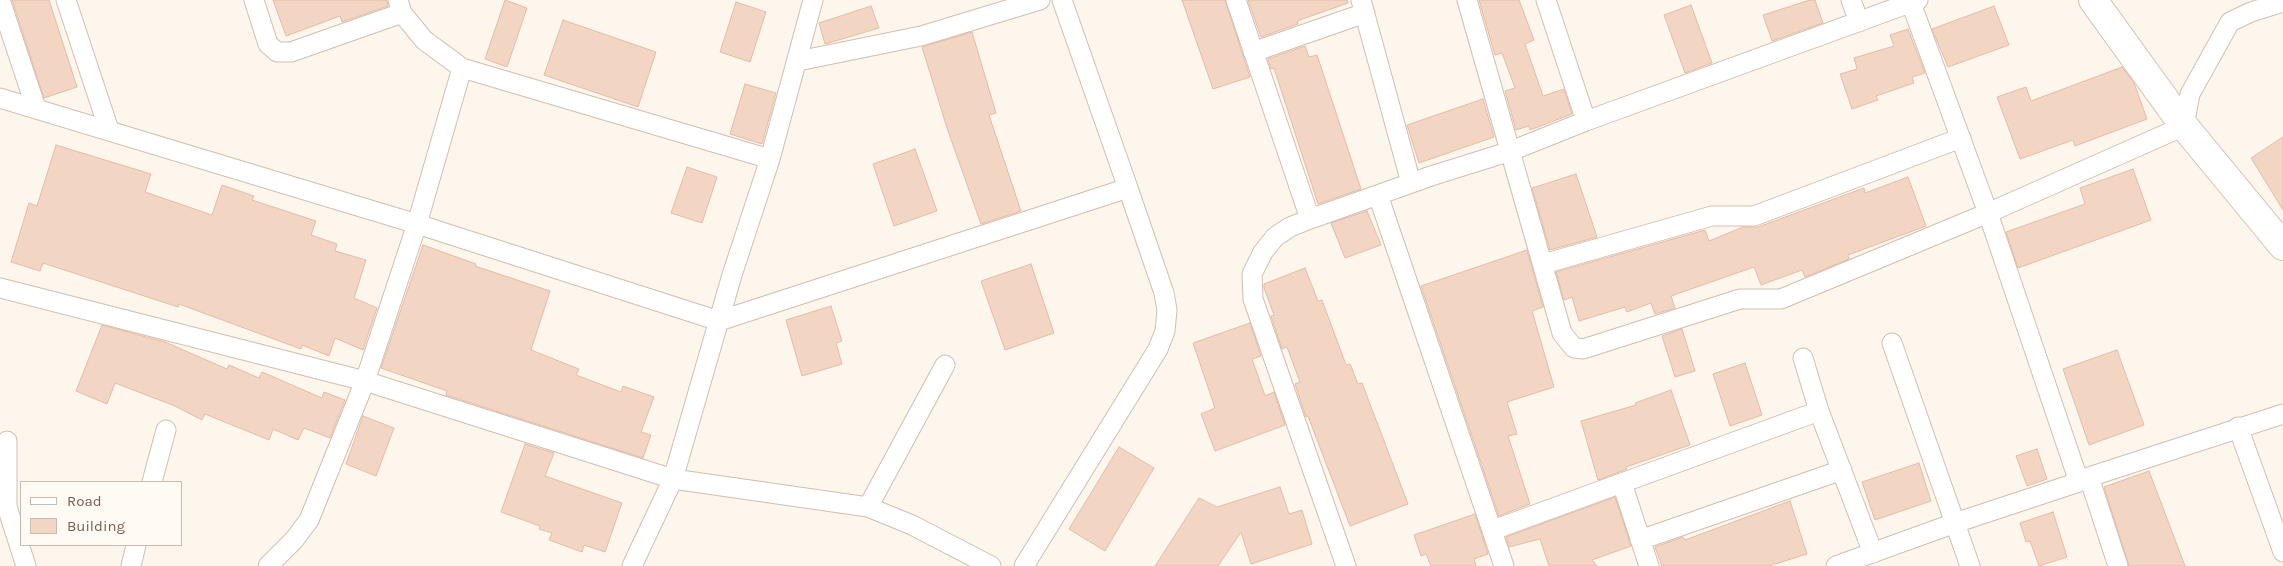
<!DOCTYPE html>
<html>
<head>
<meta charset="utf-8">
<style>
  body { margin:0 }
  #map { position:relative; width:2283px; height:566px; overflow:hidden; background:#fdf6ec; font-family:Karla,sans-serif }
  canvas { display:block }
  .legend { position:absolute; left:20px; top:481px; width:162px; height:65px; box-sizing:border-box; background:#fffaf3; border:1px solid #cabbb1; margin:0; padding:6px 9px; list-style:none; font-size:15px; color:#7a5c4d }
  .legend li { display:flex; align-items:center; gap:10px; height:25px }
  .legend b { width:25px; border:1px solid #cabbb1 }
</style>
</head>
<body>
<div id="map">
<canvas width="2283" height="566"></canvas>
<ul class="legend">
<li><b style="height:6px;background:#fff"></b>Road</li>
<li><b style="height:14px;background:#f3d5c3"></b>Building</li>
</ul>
</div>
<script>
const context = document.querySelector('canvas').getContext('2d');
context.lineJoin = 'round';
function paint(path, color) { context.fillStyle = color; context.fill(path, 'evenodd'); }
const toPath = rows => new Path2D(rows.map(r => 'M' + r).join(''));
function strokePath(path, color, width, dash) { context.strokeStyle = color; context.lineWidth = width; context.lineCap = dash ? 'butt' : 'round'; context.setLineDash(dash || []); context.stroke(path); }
const building = toPath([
  [12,0,49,0,77,87,44,98,12,0],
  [273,0,387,0,388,6,342,22,340,16,286,36,273,0],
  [505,0,527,8,507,67,485,59,505,0],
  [1182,0,1225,0,1250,77,1213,89,1182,0],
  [1248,0,1347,0,1348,3,1297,21,1298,24,1261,37,1248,0],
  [1479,0,1519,0,1534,40,1525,44,1543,96,1564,89,1572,114,1530,130,1529,126,1516,130,1505,91,1515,88,1502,53,1495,55,1479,0],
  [1810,0,1815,0,1823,23,1772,41,1763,15,1810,0],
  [736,2,766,12,750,62,720,52,736,2],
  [1691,5,1712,63,1685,73,1664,15,1691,5],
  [871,6,879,28,825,44,819,23,871,6],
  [1994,6,2009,45,1948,67,1932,29,1994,6],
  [563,20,656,52,638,107,544,75,563,20],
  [1908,29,1925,73,1912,77,1914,83,1876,96,1878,100,1852,109,1840,74,1857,69,1854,58,1894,46,1890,35,1908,29],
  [972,32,996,113,989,115,1021,211,981,224,947,128,922,47,972,32],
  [1305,46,1309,57,1317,55,1361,189,1318,204,1274,68,1271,69,1268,59,1305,46],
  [2122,67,2134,83,2147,119,2075,146,2073,140,2020,159,1997,97,2026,87,2031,101,2122,67],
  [745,84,776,93,762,144,730,134,745,84],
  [1483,99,1494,137,1419,163,1407,125,1483,99],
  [2283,137,2283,210,2251,158,2283,137],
  [56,145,151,174,145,192,212,215,222,185,254,196,252,200,316,221,311,235,337,244,335,251,366,260,354,298,377,308,363,350,335,338,329,356,302,345,301,349,179,304,178,307,43,263,40,271,11,262,29,203,37,206,56,145],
  [915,149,937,211,894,226,873,164,915,149],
  [687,167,717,177,702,223,671,213,687,167],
  [2133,169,2151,220,2018,268,2006,232,2085,204,2080,188,2133,169],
  [1576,174,1597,237,1550,250,1532,188,1576,174],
  [1908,177,1926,226,1848,255,1849,259,1805,277,1802,270,1761,285,1754,267,1671,296,1675,308,1655,314,1651,303,1627,312,1625,307,1579,321,1572,297,1564,300,1556,272,1705,230,1709,241,1743,227,1758,227,1864,188,1865,193,1908,177],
  [1367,211,1381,245,1345,258,1331,223,1367,211],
  [423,245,476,264,475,266,550,291,531,350,579,369,576,375,621,392,623,386,654,397,641,432,651,435,643,458,446,395,447,391,381,368,423,245],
  [1527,250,1543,307,1532,311,1554,387,1507,402,1517,434,1508,436,1530,504,1499,516,1421,286,1527,250],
  [1031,264,1054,333,1005,350,981,281,1031,264],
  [1305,268,1318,301,1322,300,1346,365,1350,364,1358,384,1362,383,1408,504,1350,526,1308,416,1306,417,1295,384,1300,382,1287,347,1282,349,1271,316,1274,315,1264,288,1264,284,1305,268],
  [831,306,842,341,836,343,842,364,802,376,786,320,831,306],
  [1250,323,1261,356,1252,359,1265,396,1274,392,1285,425,1215,451,1201,414,1215,408,1193,343,1250,323],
  [102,325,165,342,227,369,229,365,259,378,262,372,322,398,324,392,345,400,330,438,304,428,298,440,273,429,269,440,205,414,202,420,175,406,115,383,107,404,76,391,102,325],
  [1682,329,1695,371,1675,377,1662,336,1682,329],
  [2117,350,2144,425,2089,445,2063,369,2117,350],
  [1745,363,1762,415,1730,426,1713,374,1745,363],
  [1671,390,1690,445,1626,467,1627,469,1598,480,1581,421,1636,405,1635,403,1671,390],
  [363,416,394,428,376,476,346,464,363,416],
  [525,444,554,453,545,476,622,503,605,552,584,545,582,552,549,540,552,533,539,529,540,526,501,512,525,444],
  [1119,447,1154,468,1105,551,1069,529,1119,447],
  [2037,449,2047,479,2027,486,2016,456,2037,449],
  [1919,463,1931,501,1875,520,1862,482,1919,463],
  [2149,471,2185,566,2129,566,2104,487,2149,471],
  [1280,487,1289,514,1302,510,1312,544,1251,564,1241,532,1218,566,1155,566,1199,498,1217,507,1280,487],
  [1615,497,1631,546,1592,560,1597,566,1549,566,1540,539,1509,547,1506,537,1615,497],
  [1790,501,1807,554,1769,566,1662,566,1655,547,1683,537,1685,540,1790,501],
  [2053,512,2067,557,2039,566,2030,541,2026,542,2020,523,2053,512],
  [1475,514,1488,554,1474,559,1476,566,1431,566,1426,554,1421,556,1414,535,1475,514]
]);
const street = toPath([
  [0,0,36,108],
  [66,0,109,130],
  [254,0,268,44,277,52,291,52,402,13],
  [398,0,402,13,424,40,462,68],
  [1236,0,1310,219,1290,227,1275,237,1263,252,1252,274,1253,299,1346,566],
  [1361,0,1411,183],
  [1467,0,1562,333,1574,348,1583,349,1740,299,1781,299,1988,213,1911,3],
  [1546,0,1586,121],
  [1851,0,1859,22],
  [1253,52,1365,13],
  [798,61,921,36,1040,0],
  [0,98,417,224,719,321,1128,188,1062,0],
  [770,159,462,68,417,224,365,381,673,479,868,507,912,525,991,566],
  [1378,195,1504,566],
  [1310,219,1431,176,1511,151,1586,121,1918,0],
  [1543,264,1712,216,1754,216,1961,138],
  [0,288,365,381,309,520,294,540,268,566],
  [1892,343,1970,566],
  [1803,358,1819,411],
  [2238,427,2283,552],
  [7,441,7,507,26,566],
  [2089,477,2118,566],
  [152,482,166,430],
  [2079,482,1988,213,2184,126,2190,94,2230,22,2251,12,2283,2],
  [1622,483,1649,566],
  [868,507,945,365],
  [1493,530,1819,411,1873,553],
  [1640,540,1842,470],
  [131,566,136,545],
  [632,566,673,479,732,275,770,159,813,0],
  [1024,566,1158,349,1165,331,1167,310,1164,293,1128,188],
  [1836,566,1955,523,2079,482,2089,477,2283,414]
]);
const secondary = toPath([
  [2093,0,2184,126,2283,246]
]);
paint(building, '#f3d5c3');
strokePath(building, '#e6bba3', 1);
strokePath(street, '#d1beb0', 21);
strokePath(secondary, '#d6c0b0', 30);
strokePath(street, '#fff', 19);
strokePath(secondary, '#fff', 28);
</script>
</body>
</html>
